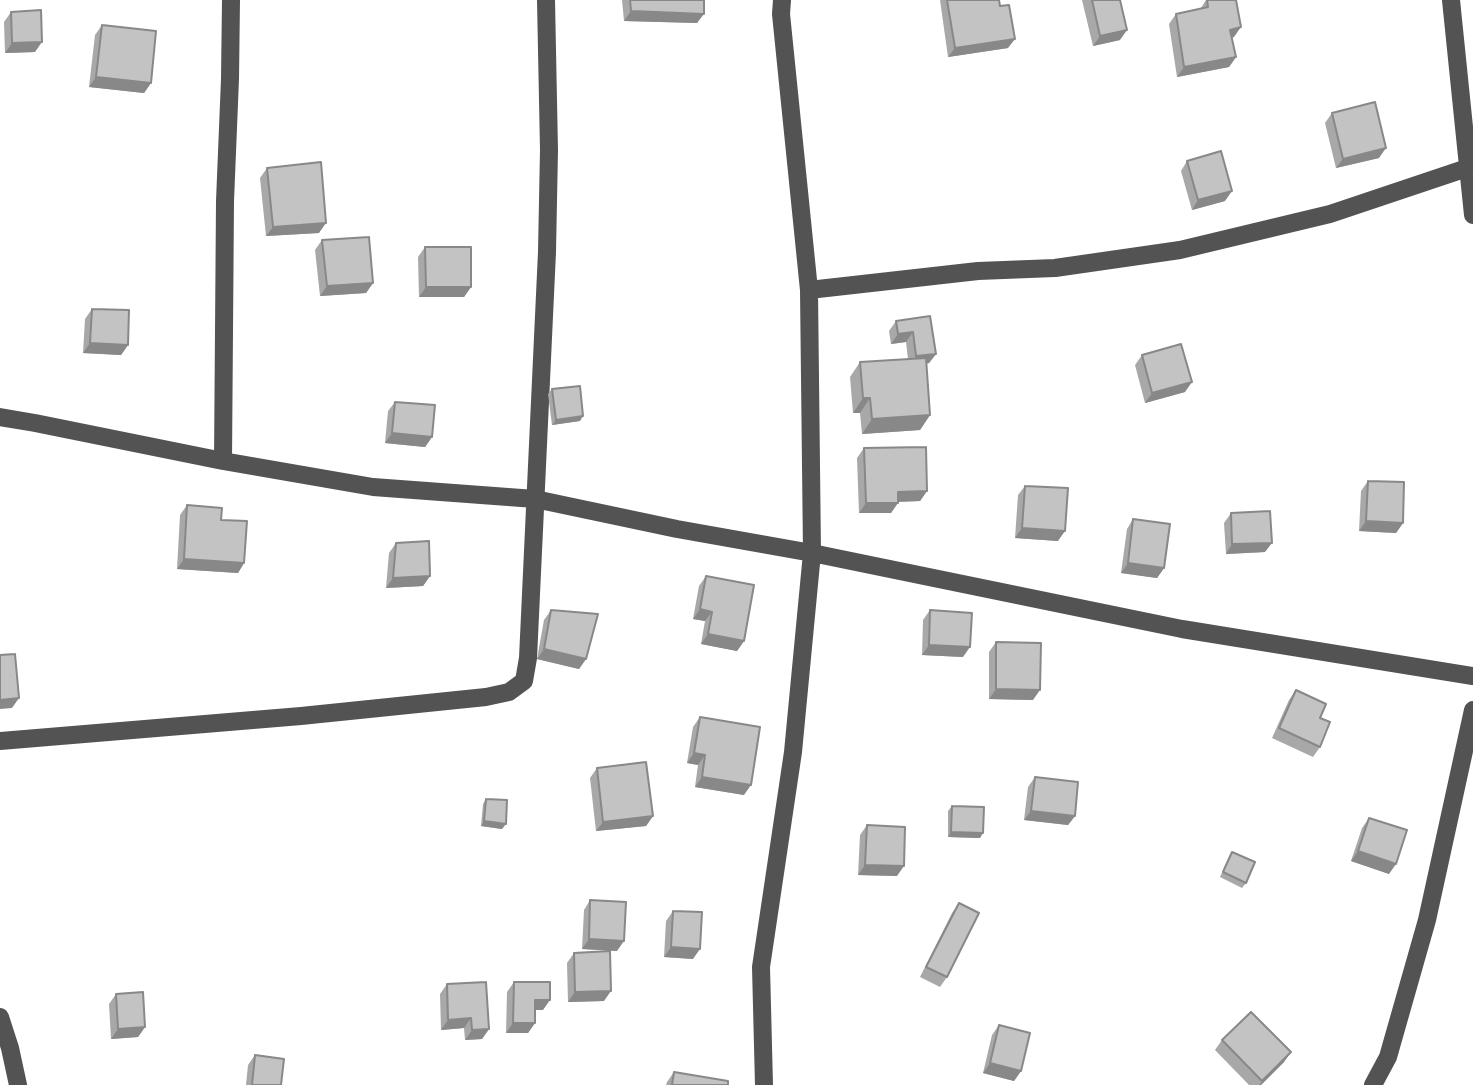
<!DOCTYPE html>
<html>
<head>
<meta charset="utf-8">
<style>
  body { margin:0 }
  canvas { display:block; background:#fff }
</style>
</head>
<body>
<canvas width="1473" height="1085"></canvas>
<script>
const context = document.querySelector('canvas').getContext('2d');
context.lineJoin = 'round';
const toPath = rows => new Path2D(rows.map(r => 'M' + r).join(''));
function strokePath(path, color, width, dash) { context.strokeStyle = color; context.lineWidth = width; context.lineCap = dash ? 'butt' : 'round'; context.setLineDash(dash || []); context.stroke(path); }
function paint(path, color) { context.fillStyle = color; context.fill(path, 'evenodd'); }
const minor = toPath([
  [1451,0,1473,215],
  [809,290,978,271,1055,268,1180,250,1330,214,1473,166],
  [0,417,35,423,223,461,373,487,535,499,677,529,812,553,1182,629,1473,676],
  [223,461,225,201,230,79,231,0],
  [0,741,301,716,486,697,509,692,524,681,528,658,547,252,549,150,546,0],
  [0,1017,10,1048,18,1085],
  [764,1085,761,967,793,752,812,553,809,290,781,14,782,0],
  [1373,1085,1388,1057,1427,920,1473,710]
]);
const wall = toPath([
  [622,0,704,0,697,23,624,21],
  [940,0,999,0,1008,48,948,57],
  [1082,0,1120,0,1120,40,1093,46],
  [1206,0,1234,37,1231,38,1236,57,1229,67,1177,77,1169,24,1176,14,1201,8],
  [11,12,35,52,5,53,4,22],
  [102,25,151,83,144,93,89,87,95,35],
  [1332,113,1379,158,1336,168,1325,123],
  [1187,161,1225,201,1192,210,1181,171],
  [267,168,319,233,266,236,260,178],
  [322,240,373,283,366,293,320,296,315,250],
  [425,247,471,287,464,297,419,297,418,257],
  [92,309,128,345,121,355,83,353,85,319],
  [930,316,936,354,929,363,926,364,930,415,920,430,862,434,860,413,853,413,850,377,860,362,908,359,906,342,891,344,889,331,896,321],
  [1142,355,1185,392,1145,403,1135,365],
  [552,389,580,421,552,425,548,394],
  [395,402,432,437,425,447,385,443,388,411],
  [864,448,927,491,920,501,898,502,891,513,859,513,857,458],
  [1368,481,1403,523,1396,533,1359,531,1361,491],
  [1025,486,1058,541,1015,538,1018,495],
  [187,505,221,520,244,563,238,573,177,569,180,515],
  [1231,513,1265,552,1226,554,1224,523],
  [1133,519,1164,568,1157,578,1121,573,1127,529],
  [396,543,430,576,423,586,386,588,389,553],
  [706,576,744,641,737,651,701,644,705,621,693,619,699,586],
  [551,610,586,659,579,669,537,659,544,620],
  [930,610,963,657,922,655,923,620],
  [996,642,1033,700,989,699,989,652],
  [1296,690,1320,718,1320,747,1313,757,1272,738,1289,700],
  [700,717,744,795,695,787,698,765,687,763,693,727],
  [597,768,653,816,646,826,596,831,590,778],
  [1035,777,1075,816,1068,825,1024,820,1028,787],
  [486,799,502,829,481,826,483,804],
  [952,806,980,838,948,837,948,811],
  [1369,818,1389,874,1351,861,1362,828],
  [867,825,897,876,858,875,860,835],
  [1232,852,1246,883,1242,888,1220,877,1229,857],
  [590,900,617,951,582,949,584,910],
  [959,903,947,977,940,987,920,977,952,913],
  [673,911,693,959,664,957,666,921],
  [574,953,604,1001,568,1002,567,963],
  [514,982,543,1010,535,1010,535,1023,528,1033,506,1033,507,992],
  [447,984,489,1029,482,1039,465,1040,464,1028,441,1030,440,994],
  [116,994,145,1027,138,1037,111,1039,109,1004],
  [999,1025,1021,1071,1014,1081,983,1073,992,1035],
  [1222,1040,1284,1062,1261,1085,1249,1085,1215,1050],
  [255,1055,281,1085,246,1085,248,1065],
  [674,1072,728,1085,666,1085,667,1082]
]);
const shadedWall = toPath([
  [631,11,704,14,697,23,624,21],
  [1241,27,1234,37,1223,40,1230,30],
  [1127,30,1120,40,1093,46,1100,36],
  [1015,39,1008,48,948,57,955,48],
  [42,42,35,52,5,53,12,43],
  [1236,57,1229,67,1177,77,1184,67],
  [96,77,151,83,144,93,89,87],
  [1386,148,1379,158,1336,168,1343,159],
  [1232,191,1225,201,1192,210,1198,200],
  [326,223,319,233,266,236,273,227],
  [373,283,366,293,320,296,327,286],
  [426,287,471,287,464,297,419,297],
  [913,332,906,342,891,344,898,334],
  [90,343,128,345,121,355,83,353],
  [936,354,929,363,909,366,916,356],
  [1192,382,1185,392,1145,403,1152,393],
  [863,398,870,398,860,413,853,413],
  [930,415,920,430,862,434,872,419],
  [583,416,580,421,552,425,556,420],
  [392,433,432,437,425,447,385,443],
  [927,491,920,501,891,502,898,492],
  [866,503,898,503,891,513,859,513],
  [1366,521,1403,523,1396,533,1359,531],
  [1022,528,1065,531,1058,541,1015,538],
  [1272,543,1265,552,1226,554,1232,544],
  [184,559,244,563,238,573,177,569],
  [1128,563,1164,568,1157,578,1121,573],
  [430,576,423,586,386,588,393,578],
  [700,609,712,612,705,621,693,619],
  [708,634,744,641,737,651,701,644],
  [929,645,970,647,963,657,922,655],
  [544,649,586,659,579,669,537,659],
  [996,689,1040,690,1033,700,989,699],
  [19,698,12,708,0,709,0,700],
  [694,753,705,755,698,765,687,763],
  [702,777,751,785,744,795,695,787],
  [1031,811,1075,816,1068,825,1024,820],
  [653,816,646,826,596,831,603,822],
  [484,821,506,824,502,829,481,826],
  [951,832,983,833,980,838,948,837],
  [1358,851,1396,864,1389,874,1351,861],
  [865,865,904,866,897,876,858,875],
  [589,939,624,941,617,951,582,949],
  [671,947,700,949,693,959,664,957],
  [611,991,604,1001,568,1002,575,992],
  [535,1000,550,1000,543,1010,529,1010],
  [471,1018,464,1028,441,1030,448,1020],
  [513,1023,535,1023,528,1033,506,1033],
  [145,1027,138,1037,111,1039,118,1029],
  [489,1029,482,1039,465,1040,472,1030],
  [1291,1052,1284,1062,1261,1085,1259,1085],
  [990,1063,1021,1071,1014,1081,983,1073]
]);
const building = toPath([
  [630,0,704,0,704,14,631,11,630,0],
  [947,0,999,0,1000,6,1009,5,1015,39,955,48,947,0],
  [1092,0,1120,0,1127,30,1100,36,1092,0],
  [1207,0,1236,0,1241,27,1230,30,1236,57,1184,67,1176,14,1208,7,1207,0],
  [41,10,42,42,12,43,11,12,41,10],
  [102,25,156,31,151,83,96,77,102,25],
  [1375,102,1386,148,1343,159,1332,113,1375,102],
  [1221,151,1232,191,1198,200,1187,161,1221,151],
  [321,162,326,223,273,227,267,168,321,162],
  [369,237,373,283,327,286,322,240,369,237],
  [425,247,471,247,471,287,426,287,425,247],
  [92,309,129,310,128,345,90,343,92,309],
  [930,316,936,354,916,356,913,332,898,334,896,321,930,316],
  [1181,344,1192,382,1152,393,1142,355,1181,344],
  [926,358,930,415,872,419,870,398,863,398,860,362,926,358],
  [580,386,583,416,556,420,552,389,580,386],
  [395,402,435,405,432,437,392,433,395,402],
  [926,447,927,491,898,492,898,503,866,503,864,448,926,447],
  [1368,481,1404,482,1403,523,1366,521,1368,481],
  [1025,486,1068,488,1065,531,1022,528,1025,486],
  [187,505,222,508,221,520,247,521,244,563,184,559,187,505],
  [1270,511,1272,543,1232,544,1231,513,1270,511],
  [1133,519,1170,524,1164,568,1128,563,1133,519],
  [429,541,430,576,393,578,396,543,429,541],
  [706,576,754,585,744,641,708,634,712,612,700,609,706,576],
  [551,610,598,614,586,659,544,649,551,610],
  [930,610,972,613,970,647,929,645,930,610],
  [996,642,1041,643,1040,690,996,689,996,642],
  [15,654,19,698,0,700,0,655,15,654],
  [1296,690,1326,704,1320,718,1330,722,1320,747,1279,728,1296,690],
  [700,717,760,727,751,785,702,777,705,755,694,753,700,717],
  [646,762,653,816,603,822,597,768,646,762],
  [1035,777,1078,782,1075,816,1031,811,1035,777],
  [486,799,507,800,506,824,484,821,486,799],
  [952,806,984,807,983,833,951,832,952,806],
  [1369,818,1407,830,1396,864,1358,851,1369,818],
  [867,825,905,827,904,866,865,865,867,825],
  [1232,852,1255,862,1246,883,1223,872,1232,852],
  [590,900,626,902,624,941,589,939,590,900],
  [959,903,979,913,947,977,926,967,959,903],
  [673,911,702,912,700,949,671,947,673,911],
  [610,951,611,991,575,992,574,953,610,951],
  [486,982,489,1029,472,1030,471,1018,448,1020,447,984,486,982],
  [514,982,550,982,550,1000,535,1000,535,1023,513,1023,514,982],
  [143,992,145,1027,118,1029,116,994,143,992],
  [1251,1012,1291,1052,1262,1081,1222,1040,1251,1012],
  [999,1025,1030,1033,1021,1071,990,1063,999,1025],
  [255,1055,284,1059,281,1085,252,1085,255,1055],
  [674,1072,728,1081,728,1085,672,1085,674,1072]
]);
strokePath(minor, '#535353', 18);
paint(wall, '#a8a8a8');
paint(shadedWall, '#888');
paint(building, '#c3c3c3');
strokePath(building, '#888', 2);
</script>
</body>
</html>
